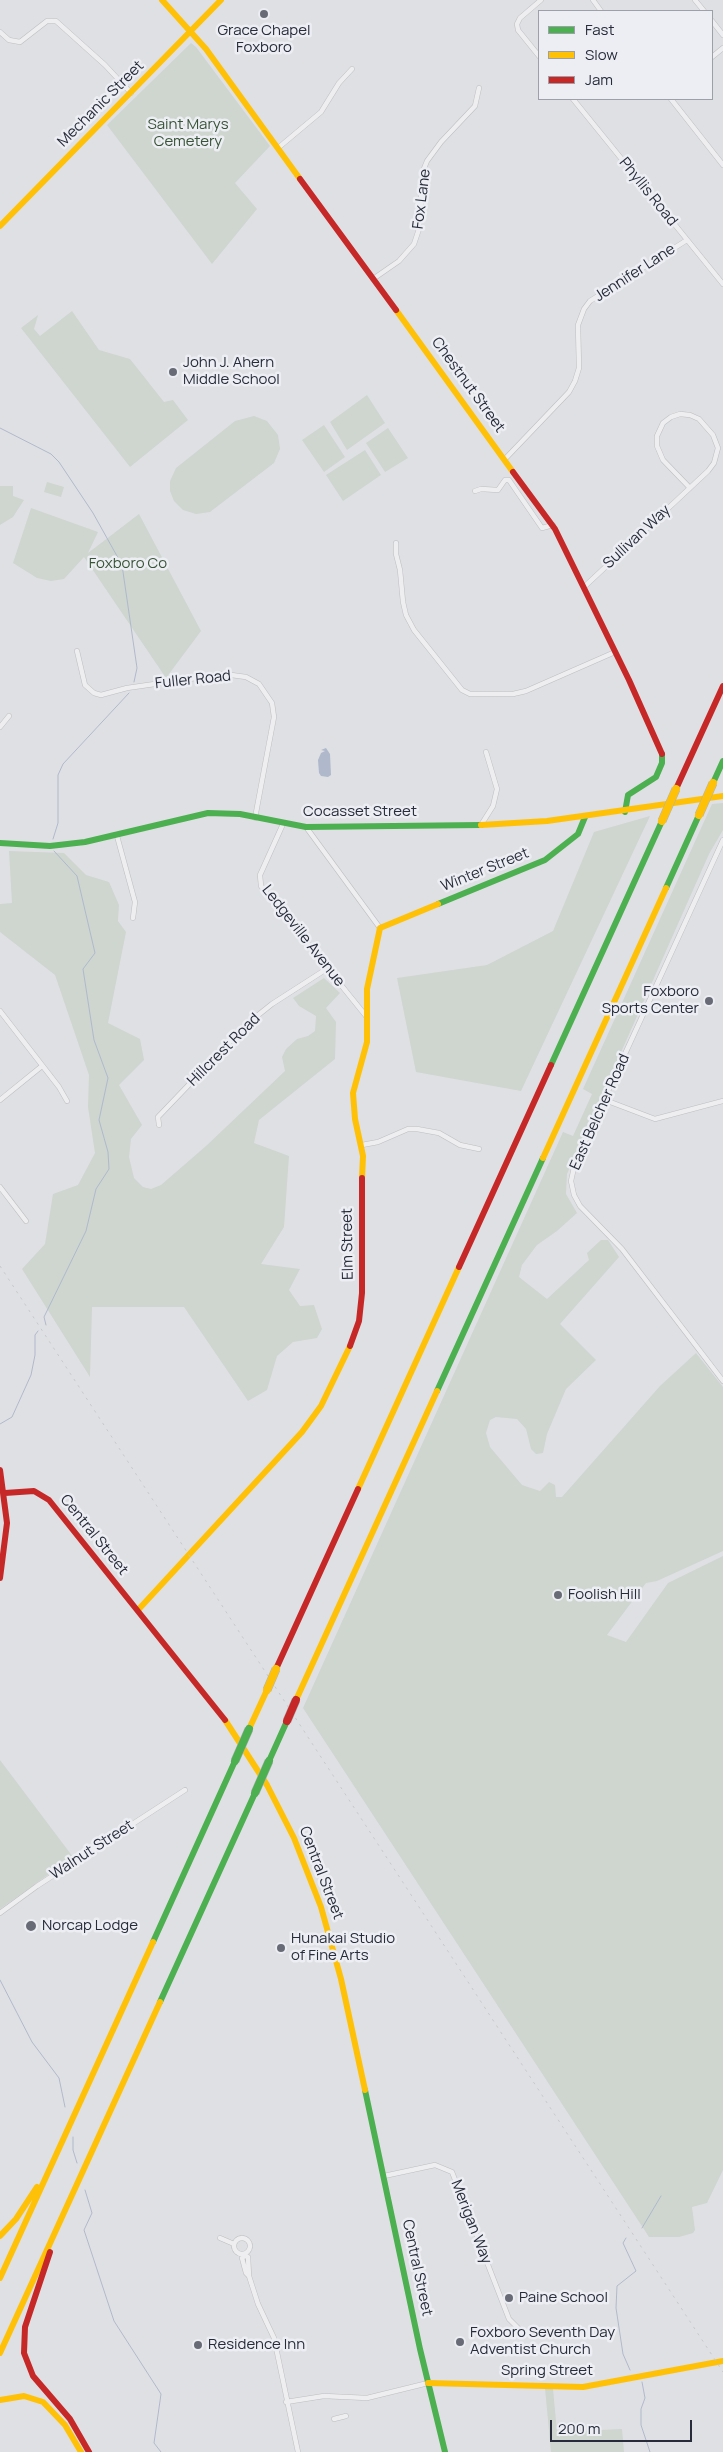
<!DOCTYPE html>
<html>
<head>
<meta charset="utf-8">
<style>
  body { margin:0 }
  #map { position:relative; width:723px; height:2452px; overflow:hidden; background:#dfe0e3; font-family:Manrope,sans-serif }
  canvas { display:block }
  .legend { position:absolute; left:538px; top:10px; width:175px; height:90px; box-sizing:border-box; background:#eceef3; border:1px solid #9ea0a9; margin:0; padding:6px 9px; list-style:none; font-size:15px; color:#282c3a }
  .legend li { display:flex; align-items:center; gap:10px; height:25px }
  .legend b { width:25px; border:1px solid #9ea0a9 }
  .scale { position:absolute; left:550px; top:2420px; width:142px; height:22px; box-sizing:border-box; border:2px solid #282c3a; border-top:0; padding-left:6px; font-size:15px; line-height:18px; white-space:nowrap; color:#282c3a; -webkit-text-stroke:4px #eceef3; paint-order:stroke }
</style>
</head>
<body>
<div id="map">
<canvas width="723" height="2452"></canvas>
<ul class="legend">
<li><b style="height:6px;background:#4caf50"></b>Fast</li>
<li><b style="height:6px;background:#ffc107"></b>Slow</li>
<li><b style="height:6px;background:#c62828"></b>Jam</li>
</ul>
<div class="scale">200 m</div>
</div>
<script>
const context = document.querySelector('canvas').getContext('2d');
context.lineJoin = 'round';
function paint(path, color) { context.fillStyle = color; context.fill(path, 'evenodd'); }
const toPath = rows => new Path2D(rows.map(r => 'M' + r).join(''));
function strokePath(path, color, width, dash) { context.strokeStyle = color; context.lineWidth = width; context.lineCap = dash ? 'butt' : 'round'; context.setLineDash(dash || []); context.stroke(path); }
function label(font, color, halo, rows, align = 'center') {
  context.font = font + ' Manrope,sans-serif'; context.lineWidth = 5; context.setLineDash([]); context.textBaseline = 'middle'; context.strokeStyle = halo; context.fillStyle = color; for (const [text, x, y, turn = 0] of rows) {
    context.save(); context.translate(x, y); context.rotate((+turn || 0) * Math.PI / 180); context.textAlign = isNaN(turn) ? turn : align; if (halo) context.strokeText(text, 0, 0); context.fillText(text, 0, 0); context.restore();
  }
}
const green = toPath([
  [191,43,196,47,270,146,235,183,257,209,212,264,107,125],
  [72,311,99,350,130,359,164,402,173,400,188,420,130,467,21,328,38,315,34,329,40,336],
  [367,395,385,423,347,450,330,422],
  [254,416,267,421,278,435,280,449,274,463,210,512,196,514,183,510,174,501,170,491,170,481,176,468,235,421],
  [324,425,345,457,324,472,302,440],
  [388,428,408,458,385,472,366,443],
  [365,450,381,475,343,501,326,475],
  [47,482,64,487,61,497,44,492],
  [0,486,13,486,13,496,24,500,13,517,0,525],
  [31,508,98,532,88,553,139,514,201,631,166,678,84,557,64,579,51,581,37,578,13,563],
  [723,803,723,830,709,854,567,1174,566,1194,577,1213,557,1231,537,1245,522,1265,519,1277,547,1299,589,1260,587,1253,601,1240,608,1240,619,1257,560,1324,596,1360,566,1389,547,1434,543,1453,536,1454,531,1449,526,1429,517,1419,496,1417,490,1420,486,1433,490,1447,522,1485,540,1491,549,1482,555,1485,556,1497,562,1497,660,1386,696,1353,723,1387,723,1551,657,1581,646,1583,607,1635,626,1642,668,1583,723,1556,723,2170,707,2203,692,2207,695,2230,693,2233,679,2237,649,2237,303,1708,563,1132,573,1136,592,1094,583,1089,712,804],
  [650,816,521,1091,416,1072,397,978,487,965,553,931,594,832],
  [9,851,64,853,86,875,109,882,119,905,118,921,126,932,108,1023,140,1039,144,1060,119,1085,142,1125,131,1139,129,1157,134,1178,143,1187,151,1189,161,1185,206,1146,285,1071,282,1057,286,1049,297,1039,308,1036,315,1031,316,1016,299,1006,293,998,324,978,340,993,326,1008,336,1022,335,1059,259,1120,254,1143,289,1156,284,1227,261,1264,300,1269,289,1290,300,1306,314,1305,322,1329,317,1338,293,1342,277,1356,267,1390,248,1401,184,1307,92,1307,90,1377,22,1269,45,1244,53,1194,78,1185,95,1153,88,1107,89,1075,55,975,0,932,0,904,12,903],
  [0,1760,73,1857,0,1909],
  [545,2388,553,2389,557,2432,622,2429,624,2452,551,2452]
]);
const water = toPath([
  [326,748,330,754,331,775,328,777,321,776,319,773,318,760,321,753,325,751,321,750]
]);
const stream = toPath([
  [0,428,51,454,59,462,93,513,122,565,137,668,134,682],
  [53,839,58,823,58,775,63,764,129,693],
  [46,1325,44,1317,86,1231,96,1189,109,1169,108,1152,99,1120,108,1078,94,1040,83,969,95,953,77,876,54,851],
  [0,1424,12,1417,31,1375,35,1355,35,1335,38,1331],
  [0,1980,32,2042,59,2078,65,2107],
  [73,2137,73,2150,77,2163],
  [85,2190,92,2213,84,2230,114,2321,161,2394,154,2443,161,2452],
  [642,2228,661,2196],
  [626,2238,623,2243,636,2271,617,2286,616,2308,623,2354,630,2370],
  [642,2382,645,2398,641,2409,641,2425,650,2452]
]);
const street = toPath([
  [593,0,601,11],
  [695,0,704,11],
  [712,21,723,35],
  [0,32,9,40,20,42,47,21,56,21,105,65,131,93],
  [539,56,518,30,517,24,520,18,541,0],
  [712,57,723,48],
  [573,99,723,284],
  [671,99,723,165],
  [278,148,321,112,339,83,352,69],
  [373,279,399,261,414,244,419,229,423,171,427,161,441,142,475,106,479,88],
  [505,459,569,392,575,381,579,368,578,325,584,309,590,301,687,240],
  [475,491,481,489,498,490,505,480,509,480,542,528,553,525],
  [396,543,396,554,400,570,403,602,406,615,414,630,462,690,470,694,513,694,526,691,615,652],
  [584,587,708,471,714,463,718,448,713,435,699,419,690,415,680,414,671,417,663,423,657,436,657,446,663,460,690,488],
  [77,651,85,685,94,693,101,695,127,688,224,674,246,677,259,684,272,703,274,717,255,818],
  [0,727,9,716],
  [283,824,260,875,261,886,366,1016],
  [481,825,493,806,497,789,486,752],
  [306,827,380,928],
  [117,836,135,902,133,918],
  [723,840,575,1163,571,1181,574,1195,580,1206,622,1249,723,1381],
  [0,1011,59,1087,67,1101],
  [0,1100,42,1066],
  [605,1100,655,1119,723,1101],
  [159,1125,158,1117,247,1024,272,1004,328,968],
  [362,1145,378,1142,408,1129,417,1129,439,1133,460,1145,479,1149],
  [0,1187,26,1221],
  [0,1913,37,1886,185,1790],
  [384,2176,435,2165,452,2172,509,2319,523,2333],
  '234 2246a8 8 0 1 1 16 0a8 8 0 1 1-16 0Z',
  [220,2238,234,2244],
  [244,2255,248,2257,249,2276],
  [245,2256,242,2258,246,2273,249,2276,258,2304,274,2338,298,2452],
  [286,2402,324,2396,367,2398,428,2383],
  [334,2419,346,2416]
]);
const fast = toPath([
  [713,783,723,761],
  [625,812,628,795,656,777,662,763,662,754],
  [0,843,50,846,85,842,208,813,240,814,306,827,481,825],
  [666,888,699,815],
  [438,904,545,860,578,834,585,817],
  [551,1065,662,821],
  [437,1391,543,1158],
  [269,1761,287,1721],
  [153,1942,235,1761],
  [160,2002,255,1793],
  [365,2090,420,2349,445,2452]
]);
const slow = toPath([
  [162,0,206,49,300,179],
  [0,226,221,0],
  [396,310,513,472],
  [481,825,547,821,723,796],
  [543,1158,666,888],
  [362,1178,363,1156,355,1119,353,1093,367,1042,367,989,380,928,438,904],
  [358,1489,459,1267],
  [138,1610,302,1432,321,1406,350,1346],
  [296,1700,437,1391],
  [225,1720,267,1785,294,1838,321,1907,341,1979,365,2090],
  [249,1729,267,1690],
  [0,2236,16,2219,37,2187],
  [0,2278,153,1942],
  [0,2353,160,2002],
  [428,2383,583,2387,723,2361],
  [0,2400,24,2396,43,2402,65,2425,81,2452]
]);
const jam = toPath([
  [300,179,396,310],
  [513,472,555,529,629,680,662,754],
  [676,789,723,686],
  [459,1267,551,1065],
  [350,1346,359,1321,362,1293,362,1178],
  [0,1470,7,1523,0,1578],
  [5,1493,34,1491,49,1500,225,1720],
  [276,1669,358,1489],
  [50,2252,25,2327,24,2353,33,2376,70,2419,89,2452]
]);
const rail = toPath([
  [0,1266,723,2372]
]);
const fastBridge = toPath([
  [235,1761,249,1729],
  [255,1793,269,1761]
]);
const slowBridge = toPath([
  [699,815,713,783],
  [662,821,676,789],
  [267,1690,276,1669]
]);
const jamBridge = toPath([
  [287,1721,296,1700]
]);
const markers = [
  [264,14,5,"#686b75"],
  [173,372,5,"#686b75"],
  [709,1001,5,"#686b75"],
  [558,1595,5,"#686b75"],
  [31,1926,6,"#686b75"],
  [281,1948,5,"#686b75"],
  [509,2298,5,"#686b75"],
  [460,2342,5,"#686b75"],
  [198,2345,5,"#686b75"]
];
const poiNames = [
  ["Grace Chapel",264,31,"center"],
  ["Foxboro",264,48,"center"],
  ["John J. Ahern",183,363],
  ["Middle School",183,380],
  ["Foxboro",699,992,"right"],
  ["Sports Center",699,1009,"right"],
  ["Foolish Hill",568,1595],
  ["Norcap Lodge",42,1926],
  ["Hunakai Studio",291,1939],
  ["of Fine Arts",291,1956],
  ["Paine School",519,2298],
  ["Foxboro Seventh Day",470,2333],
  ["Adventist Church",470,2350],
  ["Residence Inn",208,2345]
];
const streetNames = [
  ["Mechanic Street",101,104,-45],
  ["Phyllis Road",648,192,51],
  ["Fox Lane",422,199,-83],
  ["Jennifer Lane",635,273,-33],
  ["Chestnut Street",468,385,54],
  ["Sullivan Way",637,537,-43],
  ["Fuller Road",193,680,-6],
  ["Cocasset Street",360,812],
  ["Winter Street",485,870,-22],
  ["Ledgeville Avenue",303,936,52],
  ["Hillcrest Road",224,1050,-45],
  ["East Belcher Road",600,1112,-66],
  ["Elm Street",348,1244,-91],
  ["Central Street",94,1535,51],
  ["Walnut Street",92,1850,-33],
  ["Central Street",321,1873,69],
  ["Merigan Way",471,2222,69],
  ["Central Street",417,2268,78],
  ["Spring Street",547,2371]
];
const parkNames = [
  ["Saint Marys",188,125],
  ["Cemetery",188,142],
  ["Foxboro Co",128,564]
];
paint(green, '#ced6cf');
paint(water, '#b0b9cc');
strokePath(stream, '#b0b9cc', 1);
strokePath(street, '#bdbec1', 5.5);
strokePath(street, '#eeeef0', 4.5);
strokePath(fast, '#4caf50', 6);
strokePath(slow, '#ffc107', 6);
strokePath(jam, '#c62828', 6);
strokePath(rail, '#c7c8cb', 1, [2.5, 5]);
strokePath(fastBridge, '#b1b3b8', 9, []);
strokePath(slowBridge, '#b1b3b8', 9, []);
strokePath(jamBridge, '#b1b3b8', 9, []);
strokePath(fastBridge, '#4caf50', 8);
strokePath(slowBridge, '#ffc107', 8);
strokePath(jamBridge, '#c62828', 8);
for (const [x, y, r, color] of markers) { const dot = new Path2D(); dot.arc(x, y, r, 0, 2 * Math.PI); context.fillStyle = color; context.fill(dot); strokePath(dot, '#eceef3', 2); }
label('15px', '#282c3a', '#eceef3', poiNames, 'left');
label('15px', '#282c3a', '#eceef3', streetNames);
label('15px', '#385437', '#eceef3', parkNames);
</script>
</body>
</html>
